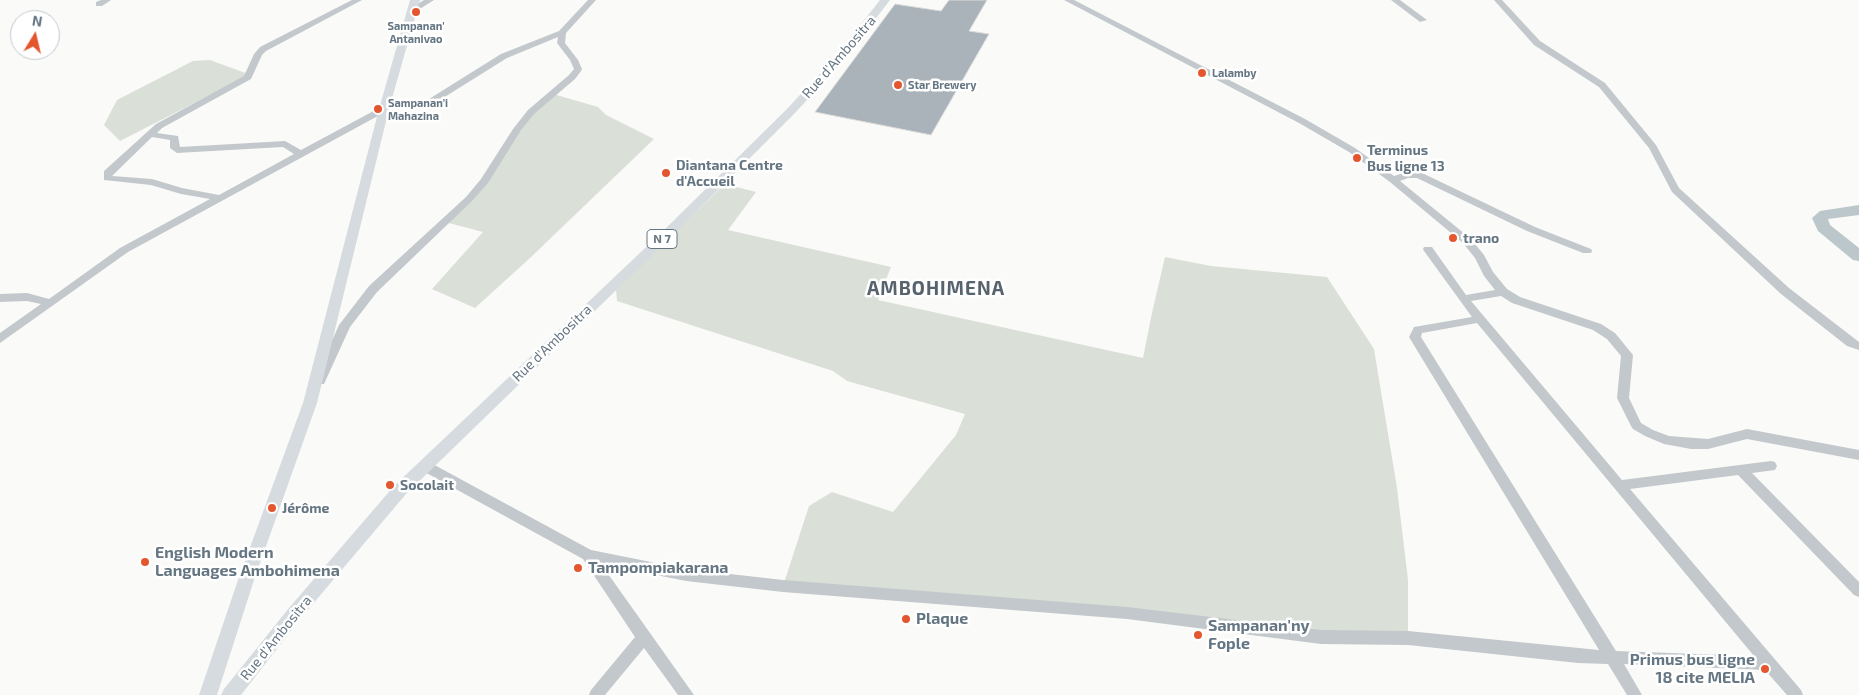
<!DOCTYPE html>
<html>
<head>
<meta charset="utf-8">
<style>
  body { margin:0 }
  #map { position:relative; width:1859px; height:695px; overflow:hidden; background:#fafaf8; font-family:"Exo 2",sans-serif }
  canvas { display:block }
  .north { position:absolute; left:10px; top:10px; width:50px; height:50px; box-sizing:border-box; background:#fff; border:1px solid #c1c8cd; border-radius:50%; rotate:9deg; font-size:14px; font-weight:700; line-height:20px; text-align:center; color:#657683 }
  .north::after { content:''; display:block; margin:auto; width:18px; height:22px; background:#e4572e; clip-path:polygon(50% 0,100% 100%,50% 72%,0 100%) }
</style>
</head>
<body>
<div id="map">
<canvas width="1859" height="695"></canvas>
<div class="north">N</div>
</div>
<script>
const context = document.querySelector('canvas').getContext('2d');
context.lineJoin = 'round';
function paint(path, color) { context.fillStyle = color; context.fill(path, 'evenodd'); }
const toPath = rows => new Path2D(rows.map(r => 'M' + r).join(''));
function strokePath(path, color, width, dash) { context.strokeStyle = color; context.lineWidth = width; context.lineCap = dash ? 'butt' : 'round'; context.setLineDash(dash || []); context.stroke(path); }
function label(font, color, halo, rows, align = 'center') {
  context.font = font + ' "Exo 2",sans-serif'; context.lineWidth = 5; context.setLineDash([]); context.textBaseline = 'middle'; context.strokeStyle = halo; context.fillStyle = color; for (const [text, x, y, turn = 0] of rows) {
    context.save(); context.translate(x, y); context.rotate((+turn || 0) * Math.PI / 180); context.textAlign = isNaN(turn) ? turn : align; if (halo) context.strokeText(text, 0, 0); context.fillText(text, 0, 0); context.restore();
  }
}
const green = toPath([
  [210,60,248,74,243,78,120,141,104,125,117,100,193,61],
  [553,94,598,107,606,115,654,139,530,258,475,308,432,289,483,232,445,222,469,199,517,129],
  [725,184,756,192,728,230,891,267,878,300,1143,358,1152,313,1165,257,1211,266,1327,277,1374,349,1397,488,1408,580,1408,638,1127,613,783,586,809,506,832,492,893,512,956,435,965,414,847,381,833,371,617,301,616,289]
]);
const river = toPath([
  [1859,205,1859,215,1828,219,1830,225,1859,248,1859,261,1853,260,1818,231,1812,218,1820,211,1859,205]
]);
const building = toPath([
  [949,0,987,0,969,31,989,34,931,135,815,112,895,4,941,11,949,0]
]);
const minor = toPath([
  [101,0,111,0,102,6,96,6,96,2,101,0],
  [352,0,362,0,266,51,262,55,251,79,162,128,157,133,178,136,180,147,285,141,301,150,381,107,387,107,387,111,128,252,0,343,0,333,41,304,27,301,0,302,0,294,27,293,49,299,120,248,210,199,181,194,151,185,104,180,104,171,156,124,244,76,254,54,260,47,352,0],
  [152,137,170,140,170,148,177,153,283,147,294,154,219,195,182,188,152,179,112,176,152,137],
  [424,0,434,0,415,12,408,10,424,0],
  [588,0,596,0,566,33,565,43,578,60,582,69,581,71,575,79,534,114,521,130,488,183,472,201,377,292,350,327,324,384,316,384,314,381,339,325,369,286,466,197,481,179,513,129,528,110,569,75,574,69,570,60,557,43,558,37,507,58,435,103,429,103,429,99,501,54,559,31,588,0],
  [1064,0,1074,0,1305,119,1355,148,1394,176,1407,172,1422,173,1535,227,1591,249,1592,251,1591,253,1583,253,1527,231,1417,178,1408,178,1400,181,1471,239,1484,255,1493,272,1507,289,1520,297,1601,324,1615,333,1633,355,1629,398,1641,423,1653,430,1669,436,1708,439,1747,429,1859,450,1859,460,1747,439,1708,449,1691,449,1664,444,1645,436,1633,429,1631,426,1617,398,1621,356,1607,339,1593,330,1512,303,1501,296,1471,301,1622,480,1771,461,1775,462,1777,466,1775,470,1752,473,1859,582,1859,597,1854,595,1738,475,1630,489,1801,690,1803,695,1787,695,1765,670,1624,664,1642,695,1627,695,1608,664,1578,663,1408,645,1321,644,1127,619,783,592,686,581,601,564,694,695,678,695,644,648,605,695,589,695,591,690,635,637,583,559,421,470,419,466,421,462,425,461,429,462,591,550,686,569,783,580,1127,607,1321,630,1408,631,1599,650,1409,337,1414,327,1472,317,1424,251,1423,249,1424,247,1432,247,1466,295,1495,290,1484,276,1475,258,1463,243,1390,182,1349,152,1299,123,1064,0],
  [1477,323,1754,656,1616,651,1421,337,1422,333,1477,323],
  [1391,0,1400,0,1427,20,1420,22,1391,0],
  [1494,0,1502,0,1540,41,1605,83,1656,145,1679,188,1789,288,1859,342,1859,350,1847,346,1781,294,1672,192,1649,148,1599,87,1534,45,1494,0]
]);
const major = toPath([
  [410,0,420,0,389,109,317,403,254,580,217,695,199,695,238,580,303,403,379,109,410,0],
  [880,0,890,0,844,60,794,114,670,238,406,494,301,618,241,695,221,695,224,689,289,608,394,486,662,232,786,110,836,56,880,0]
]);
const markers = [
  [416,12,5,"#e4572e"],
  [1202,73,5,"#e4572e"],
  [898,85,5,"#e4572e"],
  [378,109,5,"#e4572e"],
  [1357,158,5,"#e4572e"],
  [666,173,5,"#e4572e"],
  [1453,238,5,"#e4572e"],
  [390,485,5,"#e4572e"],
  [272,508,5,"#e4572e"],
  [145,562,5,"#e4572e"],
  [578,568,5,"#e4572e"],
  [906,619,5,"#e4572e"],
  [1198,635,5,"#e4572e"],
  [1765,669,5,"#e4572e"]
];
const farPoinames = [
  ["Sampanan'",416,26,"center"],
  ["Antanivao",416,39,"center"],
  ["Lalamby",1212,73],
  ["Star Brewery",908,85],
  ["Sampanan'i",388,103],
  ["Mahazina",388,116]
];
const shields = [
  [662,239,30]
];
const shieldNames = [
  ["N 7",662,239]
];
const streetNames = [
  ["Rue d'Ambositra",839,57,-49],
  ["Rue d'Ambositra",552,343,-44],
  ["Rue d'Ambositra",276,638,-51]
];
const poiNames = [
  ["Terminus",1367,150],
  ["Bus ligne 13",1367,166],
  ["Diantana Centre",676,165],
  ["d'Accueil",676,181],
  ["trano",1463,238],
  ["Socolait",400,485],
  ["Jérôme",282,508]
];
const nearPoinames = [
  ["English Modern",155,553],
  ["Languages Ambohimena",155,571],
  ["Tampompiakarana",588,568],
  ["Plaque",916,619],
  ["Sampanan'ny",1208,626],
  ["Fople",1208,644],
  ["Primus bus ligne",1755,660,"right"],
  ["18 cite MELIA",1755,678,"right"]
];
const districtNames = [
  ["AMBOHIMENA",936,289]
];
paint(green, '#dadfd7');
paint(river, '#bbc7cb');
paint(building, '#aab3b9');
strokePath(building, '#dcdcda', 1);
paint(minor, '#c3c8cc');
paint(major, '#d6dbdf');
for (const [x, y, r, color] of markers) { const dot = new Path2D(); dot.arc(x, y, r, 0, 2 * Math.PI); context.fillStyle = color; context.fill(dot); strokePath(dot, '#fff', 2); }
label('bold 11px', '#657683', '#fff', farPoinames, 'left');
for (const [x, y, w] of shields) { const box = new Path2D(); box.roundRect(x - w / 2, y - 9.5, w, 19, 4); context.fillStyle = '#fff'; context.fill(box); strokePath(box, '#657683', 1); }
label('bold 12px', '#657683', null, shieldNames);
label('14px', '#657683', '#fff', streetNames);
label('bold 14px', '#657683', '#fff', poiNames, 'left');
label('bold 16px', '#657683', '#fff', nearPoinames, 'left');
context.letterSpacing = '1px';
label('bold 19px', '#57646e', '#fff', districtNames);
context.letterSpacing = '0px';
</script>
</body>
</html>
